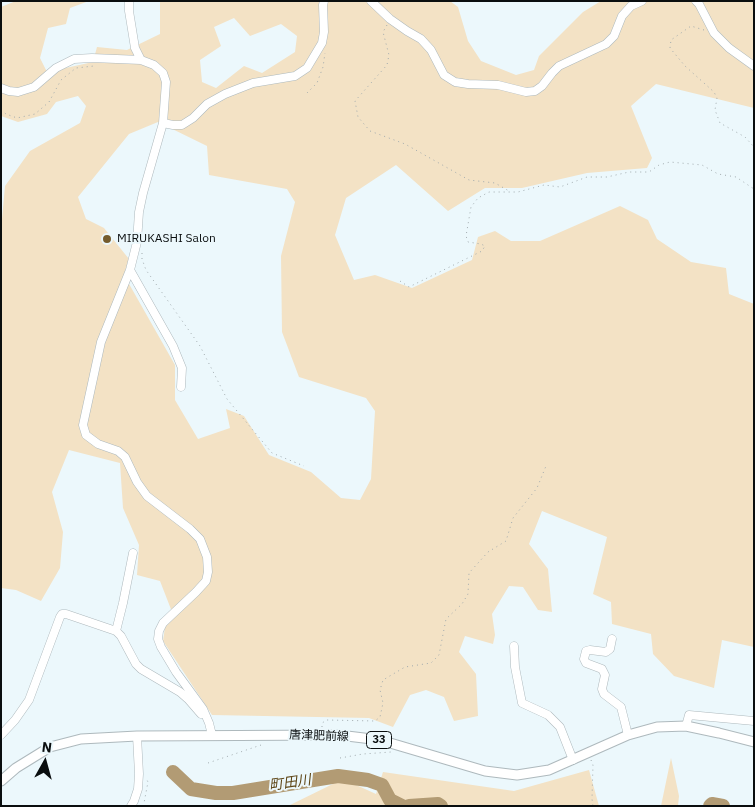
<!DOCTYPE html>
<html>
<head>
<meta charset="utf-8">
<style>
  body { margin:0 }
  #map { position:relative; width:755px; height:807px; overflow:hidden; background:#ecf8fc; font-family:"IBM Plex Sans",sans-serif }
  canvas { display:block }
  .frame { position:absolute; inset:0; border:2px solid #0a0e0f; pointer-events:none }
  .north { position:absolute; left:20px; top:737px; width:50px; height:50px; -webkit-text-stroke:4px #ecf8fc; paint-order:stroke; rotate:7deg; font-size:14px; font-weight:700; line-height:20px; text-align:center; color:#0a0e0f }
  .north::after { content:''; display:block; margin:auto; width:18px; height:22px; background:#0a0e0f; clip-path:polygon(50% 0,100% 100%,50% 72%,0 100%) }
</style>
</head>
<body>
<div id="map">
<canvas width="755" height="807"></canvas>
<div class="frame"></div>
<div class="north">N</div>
</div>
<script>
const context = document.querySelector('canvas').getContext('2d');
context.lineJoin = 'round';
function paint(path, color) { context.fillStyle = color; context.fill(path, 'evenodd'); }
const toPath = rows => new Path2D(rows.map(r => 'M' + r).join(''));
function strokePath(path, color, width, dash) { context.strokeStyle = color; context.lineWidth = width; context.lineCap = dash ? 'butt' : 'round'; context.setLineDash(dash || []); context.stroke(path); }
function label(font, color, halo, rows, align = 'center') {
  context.font = font + ' "IBM Plex Sans","Noto Sans JP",sans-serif'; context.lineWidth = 4; context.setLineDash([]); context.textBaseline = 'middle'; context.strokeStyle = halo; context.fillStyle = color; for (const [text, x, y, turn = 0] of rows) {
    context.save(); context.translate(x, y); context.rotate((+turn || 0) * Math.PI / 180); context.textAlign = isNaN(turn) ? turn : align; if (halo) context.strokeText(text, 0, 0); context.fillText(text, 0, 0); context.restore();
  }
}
const green = toPath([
  [16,1,89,1,70,8,66,24,48,28,40,58,47,72,93,62,97,47,127,50,160,34,160,1,450,1,458,7,468,41,481,61,516,75,534,70,539,56,583,12,601,1,754,1,754,108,656,84,631,106,652,158,647,168,587,173,522,188,485,188,448,211,396,165,346,198,335,235,354,280,375,275,412,288,472,260,478,237,495,231,511,241,540,241,620,206,648,220,657,239,691,262,726,268,729,294,754,304,754,647,722,640,714,688,674,676,653,654,651,634,612,624,611,602,593,594,607,537,542,511,529,544,548,569,552,612,538,610,523,587,509,586,492,614,495,635,493,644,465,636,459,652,476,674,478,716,454,721,444,697,426,690,410,695,393,727,369,718,212,715,163,641,165,627,174,617,160,581,137,575,139,545,123,508,120,463,69,450,52,492,63,532,60,568,41,601,16,590,1,588,1,230,5,186,30,151,80,123,86,106,78,96,56,102,47,114,18,122,1,116,1,7],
  [234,18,250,36,281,24,297,36,295,52,262,73,244,66,216,88,202,82,200,60,221,46,214,27],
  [158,122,207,146,209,175,287,189,295,202,281,256,282,332,299,377,366,398,375,411,371,479,360,500,341,498,311,472,269,455,244,416,226,409,230,428,198,439,175,400,175,365,124,275,129,259,104,228,86,219,78,197,129,134],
  [671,758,679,796,678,806,661,806],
  [589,770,599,806,288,806,343,779,376,794,383,772,514,791]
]);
const river = toPath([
  [173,772,191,789,216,793,233,793,338,776,368,780,382,785,390,800,402,806],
  [409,806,438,804,441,806],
  [710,806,712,804,723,806]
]);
const path = toPath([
  [387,25,383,32,389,55,387,65,355,101,358,117,370,131,405,144,469,180,495,183,509,191],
  [704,30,691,26,671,40,670,48,685,66,714,92,717,98,715,110,720,123,745,137,754,147],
  [307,93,317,83,323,67,325,53],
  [1,110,6,114,17,118,35,114,49,102,61,80,76,68,94,66],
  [142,253,142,259,146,270,200,346,227,399,272,453,304,466],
  [400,281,409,287,482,251,485,246,481,244,468,242,466,236,471,207,478,198,489,192,518,192,544,185,560,187,587,177,607,177,629,172,649,172,659,165,670,162,702,165,718,174,736,177,754,189],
  [322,727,322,723,327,720,375,721,380,717,383,703,380,690,383,680,405,667,431,663,439,655,446,619,462,604,468,594,469,573,488,552,506,541,513,518,537,488,546,466],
  [340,758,363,754,391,752],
  [591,760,593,765,592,799,593,806],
  [208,763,264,744],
  [145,806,144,803,148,782,147,780]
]);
const minor = toPath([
  [129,1,129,11,135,48,141,60],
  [371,1,390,19,407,31,421,39,431,50,444,75,455,82,468,84,498,85,526,92,535,91,542,86,552,73,559,66,606,44,614,36,622,16,631,6,642,1],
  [696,1,699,4,714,33,729,48,754,66],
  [1,88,9,91,18,92,34,87,56,68,74,59,92,58,141,60,154,65,163,73,166,82,163,123,143,193,139,212,137,242,130,270,101,342,83,425,86,435,98,444,118,451,125,457,137,482,147,496,190,529,200,539,207,557,208,572,206,581,196,592,163,623,159,631,158,639,161,647,176,672,203,709,209,723,212,735],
  [163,123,173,125,182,125,193,118,207,104,225,94,253,83,295,76,307,68,322,43,324,32,323,5,324,1],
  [130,270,173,346,182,368,181,387],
  [116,631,123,603,133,553],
  [612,639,610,649,606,652,590,650,586,651,584,659,586,663,602,669,605,675,602,689,604,694,621,707,628,735],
  [514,646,515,667,522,703,548,715,560,727,573,760],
  [686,726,689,715,754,721],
  [1,735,15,720,29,700,60,617,62,614,66,614,116,631,121,636,136,664,141,669,180,692,188,699,201,714],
  [131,806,134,801,138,789,139,774,137,736]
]);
const major = toPath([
  [1,781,16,768,50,747,81,739,137,736,339,735,380,740,485,771,517,775,549,770,628,735,657,727,686,726,719,733,754,742]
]);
const markers = [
  [107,239,5,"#755c2d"]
];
const shields = [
  [379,740,25]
];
const shieldNames = [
  ["33",379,740]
];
const poiNames = [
  ["MIRUKASHI Salon",117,239]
];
const streetNames = [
  ["唐津肥前線",319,736,2]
];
const waterNames = [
  ["町田川",290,783,-8]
];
paint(green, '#f3e2c5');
strokePath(river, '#b29b74', 14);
strokePath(minor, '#aeb9bd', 9);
strokePath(major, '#aeb9bd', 11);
strokePath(path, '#a1aaad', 1, [1, 4]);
strokePath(minor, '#fff', 8);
strokePath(major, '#fff', 9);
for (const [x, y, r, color] of markers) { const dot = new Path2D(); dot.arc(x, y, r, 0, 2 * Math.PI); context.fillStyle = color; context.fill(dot); strokePath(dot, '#ecf8fc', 2); }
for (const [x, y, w] of shields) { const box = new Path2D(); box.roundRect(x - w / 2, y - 8.5, w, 17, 4); context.fillStyle = '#ecf8fc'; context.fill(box); strokePath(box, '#0a0e0f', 1); }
label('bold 11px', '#0a0e0f', null, shieldNames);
label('12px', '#0a0e0f', '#ecf8fc', poiNames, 'left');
label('12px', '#0a0e0f', '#ecf8fc', streetNames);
label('italic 14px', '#5c4313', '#ecf8fc', waterNames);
</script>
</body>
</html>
